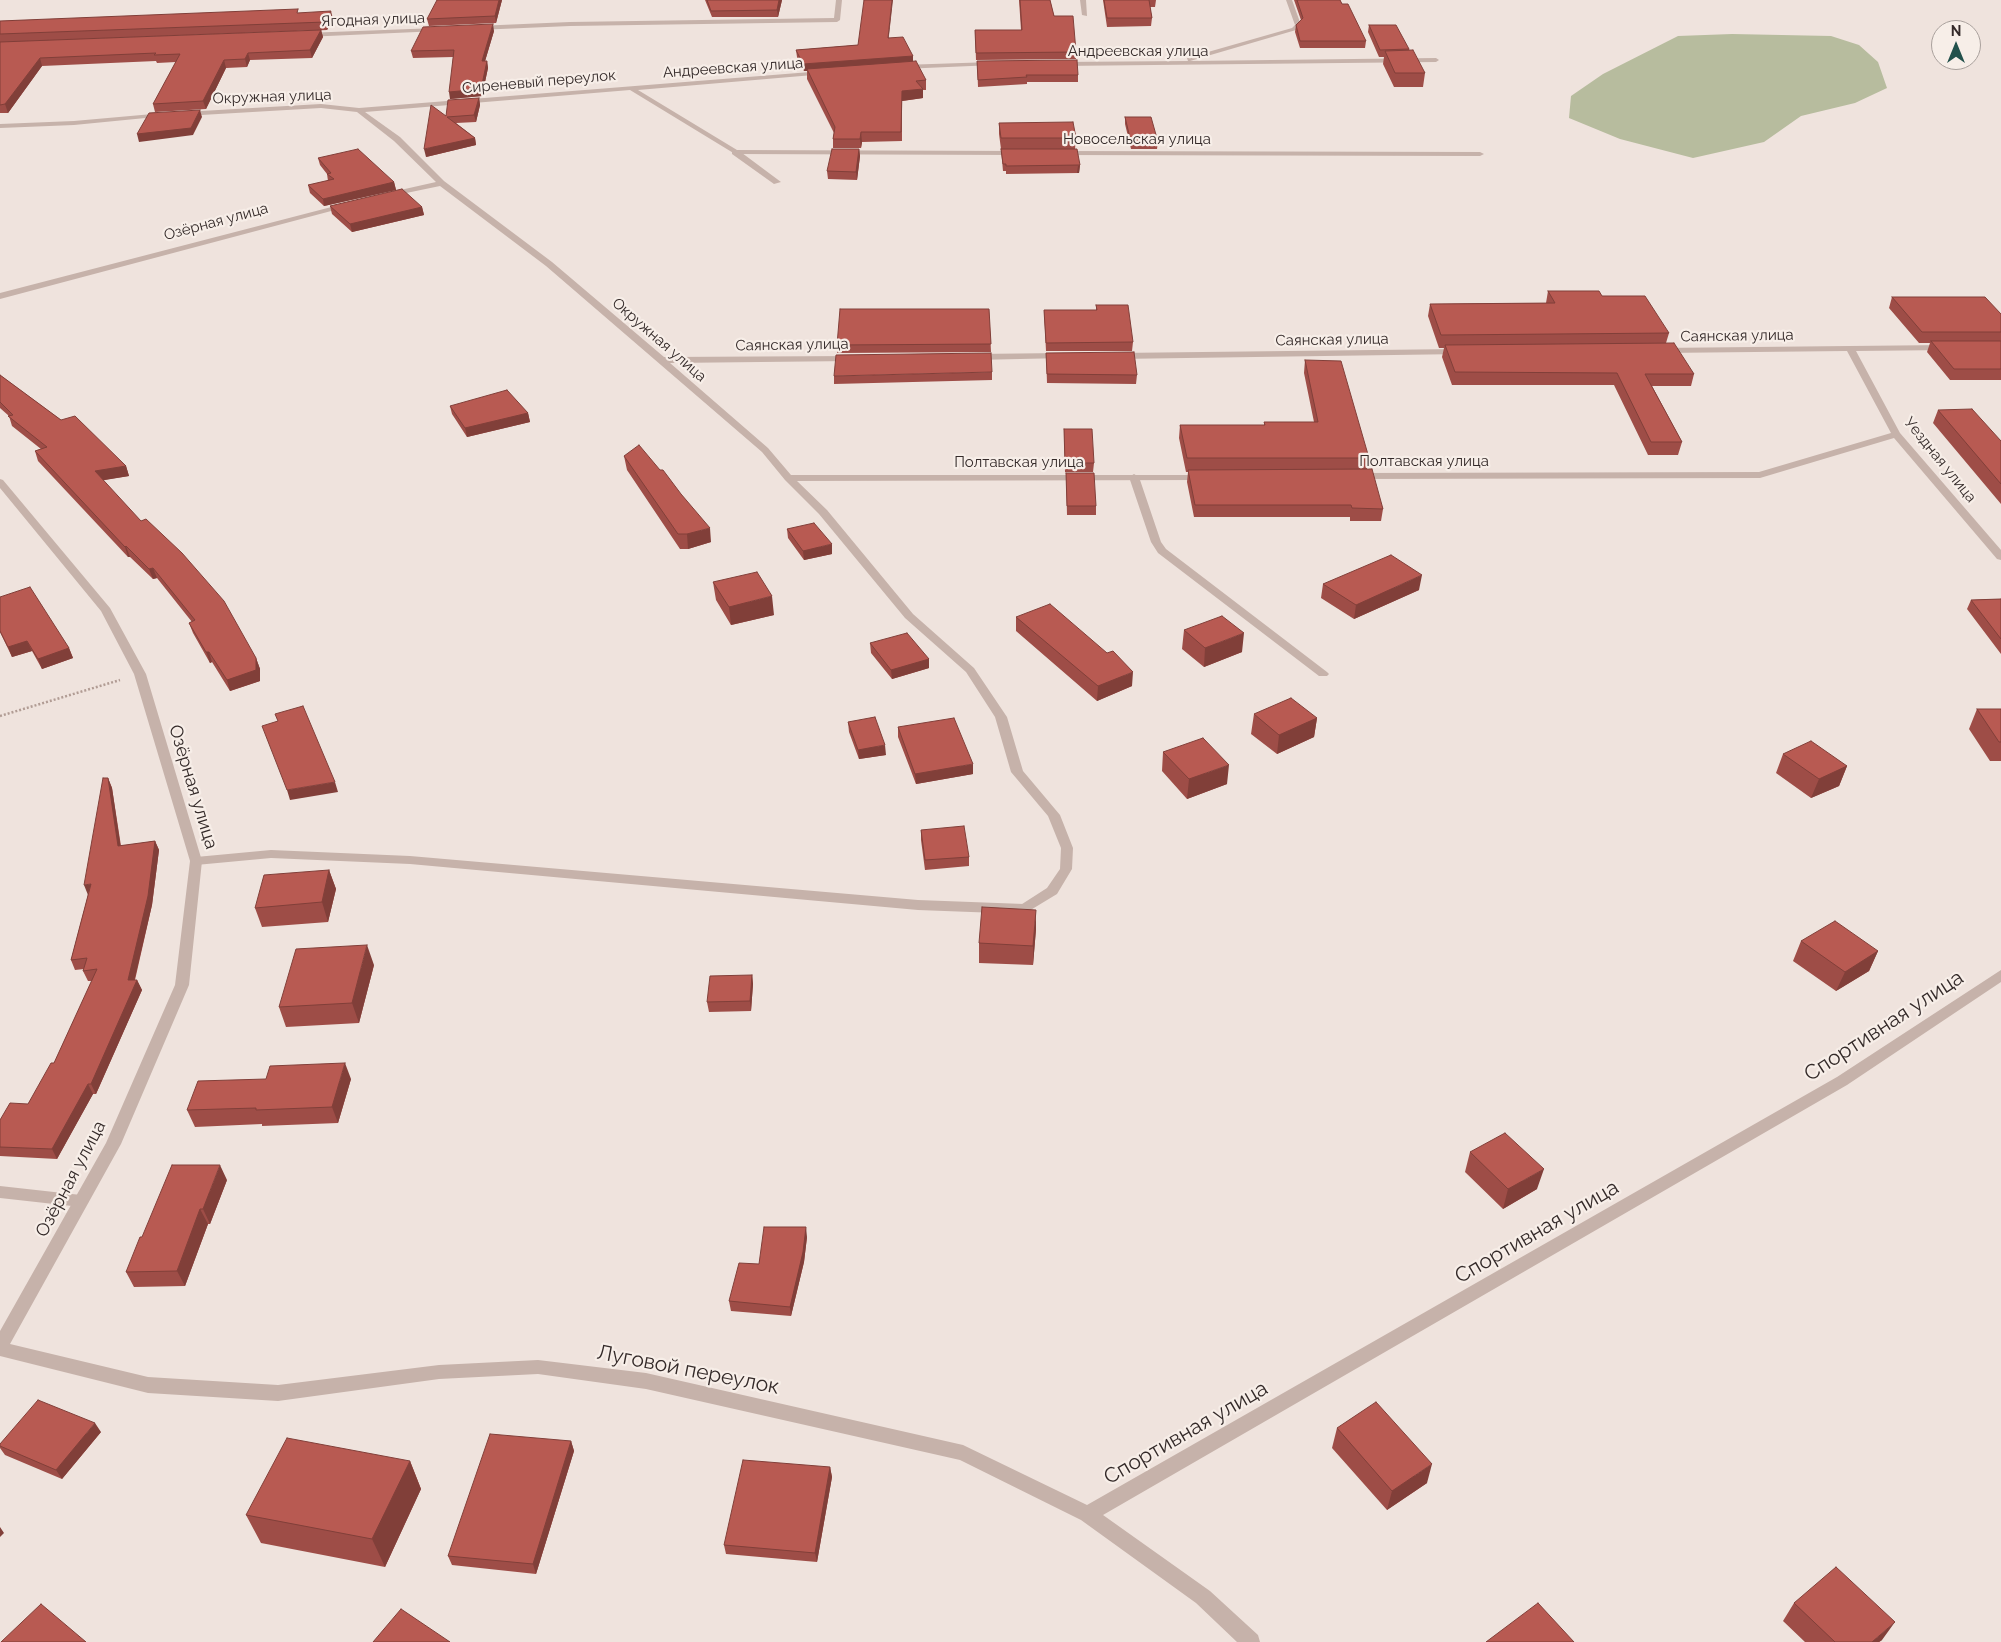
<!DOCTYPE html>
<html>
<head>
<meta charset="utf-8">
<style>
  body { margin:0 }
  #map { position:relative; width:2001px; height:1642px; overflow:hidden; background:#efe3dd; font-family:Raleway,sans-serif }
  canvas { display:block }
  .north { position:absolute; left:1931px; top:20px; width:50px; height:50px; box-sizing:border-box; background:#f7eee8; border:1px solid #a9a09c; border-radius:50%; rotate:0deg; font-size:14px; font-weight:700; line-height:20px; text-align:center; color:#342a29 }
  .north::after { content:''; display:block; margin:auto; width:18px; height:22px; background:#23514c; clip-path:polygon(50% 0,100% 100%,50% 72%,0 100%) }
</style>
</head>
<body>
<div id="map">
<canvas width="2001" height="1642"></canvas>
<div class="north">N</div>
</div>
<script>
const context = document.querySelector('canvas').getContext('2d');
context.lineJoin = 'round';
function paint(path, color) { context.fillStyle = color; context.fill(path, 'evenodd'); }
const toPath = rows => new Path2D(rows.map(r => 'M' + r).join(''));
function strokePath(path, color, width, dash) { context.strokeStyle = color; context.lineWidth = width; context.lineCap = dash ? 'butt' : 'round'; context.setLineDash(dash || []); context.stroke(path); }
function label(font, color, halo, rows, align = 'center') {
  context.font = font + ' Raleway,sans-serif'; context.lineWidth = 4.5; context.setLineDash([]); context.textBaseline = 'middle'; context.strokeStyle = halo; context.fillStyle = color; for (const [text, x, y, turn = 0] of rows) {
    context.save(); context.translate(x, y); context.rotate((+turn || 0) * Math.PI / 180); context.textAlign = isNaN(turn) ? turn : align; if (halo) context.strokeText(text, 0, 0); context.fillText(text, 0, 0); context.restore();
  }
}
const green = toPath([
  [1732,34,1831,36,1859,45,1878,62,1887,88,1855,103,1801,116,1764,142,1693,158,1620,139,1569,118,1571,96,1603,74,1678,36]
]);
const path = toPath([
  [0,716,120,680]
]);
const lane = toPath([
  [732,150,738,150,781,182,774,184,732,154,732,150],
  [1134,474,1139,477,1161,542,1166,549,1327,672,1329,674,1327,676,1319,676,1158,553,1151,542,1129,477,1134,474],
  [271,850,410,856,918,900,1024,904,1029,906,1031,909,1029,912,1024,914,918,910,410,864,271,858,196,865,190,861,196,857,271,850],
  [0,1186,81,1195,86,1197,89,1201,86,1205,81,1207,0,1198,0,1186]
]);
const street = toPath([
  [836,0,842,0,840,20,837,22,570,26,477,30,474,28,477,26,570,22,834,18,836,0],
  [1080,0,1086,0,1087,16,1082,15,1080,0],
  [1286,0,1292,0,1301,25,1296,30,1190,61,1436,58,1439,60,1436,62,1060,66,1057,64,1060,62,1188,61,1187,58,1292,28,1295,25,1286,0],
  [437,28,440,30,439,31,305,37,302,35,305,33,437,28],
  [992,62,995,64,994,65,902,69,899,67,902,65,992,62],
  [823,71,826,73,825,74,638,90,737,150,1017,151,1021,153,1017,155,735,154,630,90,365,112,400,137,444,181,552,262,664,357,855,356,856,358,852,361,670,363,768,448,791,475,1206,475,1208,477,1203,480,797,481,827,510,913,614,974,668,1007,717,1023,771,1060,815,1073,848,1072,869,1057,894,1024,914,1019,912,1017,909,1019,906,1047,888,1060,869,1061,848,1048,816,1011,772,995,717,966,672,905,618,819,514,785,480,762,452,546,266,440,186,387,197,387,193,436,182,394,141,357,112,321,108,184,116,181,114,184,112,321,104,359,108,823,71],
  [164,113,167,115,166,116,74,125,0,128,0,124,74,121,164,113],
  [1059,151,1480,152,1484,154,1480,156,1062,155,1058,153,1059,151],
  [343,204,350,206,0,299,0,293,343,204],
  [1945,345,1949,348,1948,350,1856,351,1900,433,2001,550,2001,560,1997,559,1894,438,1760,478,1358,479,1353,476,1358,473,1759,472,1891,433,1847,351,1662,353,1658,350,1659,348,1945,345],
  [1460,349,1463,350,1463,354,1117,359,1113,356,1117,353,1460,349],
  [1062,353,1066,356,1065,358,975,360,971,357,975,354,1062,353],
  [0,479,3,480,110,608,146,674,202,861,189,985,121,1144,10,1344,148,1377,278,1385,439,1365,538,1360,646,1373,963,1445,1087,1505,1837,1077,2001,970,2001,982,1847,1085,1103,1515,1210,1591,1258,1635,1260,1642,1237,1642,1196,1603,1081,1520,960,1460,646,1389,538,1374,439,1379,278,1401,148,1393,0,1356,0,1331,106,1143,175,985,190,861,134,674,101,611,0,488,0,479]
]);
const wall = toPath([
  [502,0,496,23,429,26,427,19],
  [705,0,782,0,778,17,712,17],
  [1019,0,1050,0,1054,16,1076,52,1076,59,976,60,975,30,1021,30],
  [1103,0,1156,0,1155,7,1150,7,1152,18,1151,26,1107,27],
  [1294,0,1340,0,1342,4,1366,41,1365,48,1300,48,1295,32,1296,25,1301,20],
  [299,13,333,19,327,30,13,42,321,30,323,37,312,58,250,60,247,67,226,68,206,109,155,112,153,104,176,62,157,63,156,61,42,66,8,113,0,113,0,21],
  [1369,25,1409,49,1425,73,1423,87,1394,87,1383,64,1384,57,1379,57,1368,32],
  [494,31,485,61,487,61,488,68,482,96,450,99,453,57,413,58,411,51],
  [889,38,913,56,913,62,926,80,926,90,923,90,923,98,902,101,902,141,862,142,861,148,833,148,833,139,834,133,807,79,807,71,804,71,797,57,796,50,858,45],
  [977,61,1078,75,1078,82,1027,82,1027,84,978,87],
  [479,98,480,105,476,122,456,123,475,138,476,145,426,157,446,116],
  [1125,117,1158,142,1157,149,1131,149,1125,124],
  [999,123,1076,138,1075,149,1001,149,999,134],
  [859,149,860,156,857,180,828,179,827,171],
  [1001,149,1080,165,1079,173,1006,174,1006,171,1003,171],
  [318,158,394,182,396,190,324,206,310,193,308,185,328,181,327,174,320,165],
  [330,206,422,207,424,215,352,232,332,214],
  [1548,291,1602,296,1669,333,1666,343,1694,374,1691,386,1652,386,1682,442,1678,455,1648,455,1614,385,1452,385,1442,357,1444,348,1439,348,1428,316,1430,304,1546,303],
  [1892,297,2001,314,2001,380,1950,380,1927,352,1930,343,1919,343,1889,308],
  [1096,305,1133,342,1132,351,1046,351,1044,310,1096,310],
  [989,309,991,352,837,353,837,345],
  [1046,353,1137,375,1136,384,1047,383],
  [1305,360,1369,458,1367,469,1383,509,1381,521,1350,521,1350,517,1194,517,1187,482,1188,472,1186,472,1179,438,1180,425,1264,425,1264,422,1314,422,1304,373],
  [992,372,992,380,834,384,834,376],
  [0,375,61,420,126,466,129,476,103,480,256,658,260,669,260,681,230,691,212,662,210,663,193,633,189,623,192,622,157,578,153,579,130,557,128,557,38,461,35,451,41,449,12,426,9,416,0,408],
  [450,406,528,413,530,422,467,437,452,414],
  [1938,410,2001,441,2001,504,1933,423],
  [1064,429,1094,463,1093,472,1065,472],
  [624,456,711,542,688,549,680,549,627,470],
  [1066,473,1096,506,1096,515,1067,515],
  [787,529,832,554,804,560,788,538],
  [713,582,774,615,731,625,716,600],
  [1323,584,1419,590,1354,619,1321,598],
  [0,597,69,648,73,658,42,669,32,651,12,657,0,632],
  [2001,599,2001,654,1967,609,1971,600],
  [1016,617,1107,653,1132,686,1097,701,1016,631],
  [1184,630,1242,652,1204,667,1182,649],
  [870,643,929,659,929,668,892,679,871,653],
  [1977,709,2001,709,2001,761,1990,761,1969,729],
  [1254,714,1317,718,1314,737,1277,754,1251,734],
  [848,722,886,755,859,759,849,732],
  [898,727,973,774,916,784,898,737],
  [1163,752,1227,784,1187,799,1162,771],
  [1783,754,1847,766,1839,786,1811,798,1776,773],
  [108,778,112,788,121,846,155,841,159,850,152,905,135,980,137,980,142,990,96,1094,93,1094,57,1159,0,1156,0,1120,28,1104,54,1063,92,981,88,981,83,971,84,969,75,970,71,960,88,895],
  [921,830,969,857,969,866,925,870,921,840],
  [329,870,336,889,328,922,262,927,255,908],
  [1036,929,1033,965,979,963,979,943],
  [1801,941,1878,951,1869,971,1836,991,1793,961],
  [374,965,359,1023,286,1027,279,1007],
  [752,975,753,984,751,1011,709,1012,707,1002],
  [351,1079,338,1123,262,1126,262,1124,195,1127,187,1110],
  [1470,1152,1537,1189,1503,1209,1465,1172],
  [227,1180,210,1224,208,1224,185,1286,134,1287,126,1272,142,1237],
  [807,1237,804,1262,791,1316,731,1311,729,1301,759,1264],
  [1337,1428,1427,1483,1387,1510,1332,1448],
  [101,1432,62,1479,5,1455,0,1448,0,1444],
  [571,1441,574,1451,536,1574,452,1565,448,1556],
  [410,1461,421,1489,385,1567,261,1543,246,1515],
  [830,1467,832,1477,817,1562,726,1554,724,1545],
  [1794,1603,1882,1640,1879,1642,1805,1642,1783,1621]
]);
const shadedWall = toPath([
  [499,0,502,0,496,23,495,16],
  [779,0,782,0,778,17,777,10],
  [892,0,893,0,888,44,888,38],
  [331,11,333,19,327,30,325,22],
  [493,24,494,31,483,68,482,61],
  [321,30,323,37,312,58,310,50],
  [248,53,250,60,247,67,245,59],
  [913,56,913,63,807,69,807,71,804,71,803,64],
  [40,58,42,66,8,113,5,104],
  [224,60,226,68,206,109,203,101],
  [487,61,488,68,482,96,450,99,449,92],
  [923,89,923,98,902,101,902,141,902,91],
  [479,98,480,105,476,122,474,115],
  [200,110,202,117,193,135,139,142,137,134],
  [861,132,862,142,861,148,860,139],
  [475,138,476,145,426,157,424,149],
  [859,149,860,156,857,180,856,172],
  [1080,165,1079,173,1077,173,1078,166],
  [394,182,396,190,324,206,323,199],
  [422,207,424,215,352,232,350,224],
  [528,413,530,422,467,437,465,428],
  [126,466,129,476,99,481,95,471],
  [710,528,711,542,688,549,687,534],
  [832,544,832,554,804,560,803,551],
  [126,546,130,557,128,557,125,547],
  [153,568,157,578,153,579,149,569],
  [1422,575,1419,590,1354,619,1356,605],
  [772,596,774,615,731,625,729,607],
  [1244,633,1242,652,1204,667,1205,648],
  [27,641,32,651,12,657,8,647],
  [69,648,73,658,42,669,38,659],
  [206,652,209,652,212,662,210,663],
  [256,658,260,669,260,681,230,691,227,680],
  [929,659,929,668,892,679,891,670],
  [1133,672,1132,686,1097,701,1098,686],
  [1317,718,1314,737,1277,754,1279,735],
  [885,745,886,755,859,759,858,750],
  [973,764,973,774,916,784,915,774],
  [1229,765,1227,784,1187,799,1189,779],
  [1847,766,1839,786,1811,798,1819,779],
  [108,778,112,788,122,856,118,846],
  [335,782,338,792,290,800,287,790],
  [155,841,159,850,152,905,132,990,128,980],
  [329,870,336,889,328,922,322,902],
  [91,884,88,895,84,885],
  [1036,910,1036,929,1033,965,1033,946],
  [367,945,374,965,359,1023,352,1003],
  [1878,951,1869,971,1836,991,1845,972],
  [752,975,753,984,751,1011,750,1001],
  [137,980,142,990,96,1094,91,1084],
  [345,1063,351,1079,338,1123,332,1107],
  [88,1084,93,1094,57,1159,52,1149],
  [220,1165,227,1180,210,1224,203,1209],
  [1544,1169,1537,1189,1503,1209,1508,1189],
  [200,1209,208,1224,185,1286,177,1271],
  [806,1227,807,1237,804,1262,791,1316,790,1307],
  [95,1423,101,1432,62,1479,56,1470],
  [571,1441,574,1451,536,1574,533,1564],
  [410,1461,421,1489,385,1567,372,1539],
  [1432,1464,1427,1483,1387,1510,1392,1491],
  [830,1467,832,1477,817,1562,815,1553],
  [0,1527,4,1533,0,1537],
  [1895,1622,1882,1640,1879,1642,1872,1642]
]);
const building = toPath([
  [437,0,499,0,495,16,427,19,437,0],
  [707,0,779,0,777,10,711,11,707,0],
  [864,0,892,0,888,38,903,37,913,56,803,64,796,50,858,45,864,0],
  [1020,0,1050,0,1054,16,1073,16,1076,52,976,53,975,30,1022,30,1020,0],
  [1104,0,1149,0,1152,18,1107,18,1104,0],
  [1297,0,1340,0,1342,4,1348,4,1366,41,1300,41,1296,25,1303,18,1297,0],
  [298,9,297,13,331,11,325,22,0,34,0,21,298,9],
  [493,24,482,61,487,61,481,89,449,92,454,50,411,51,423,27,493,24],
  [1369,25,1396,25,1409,49,1380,50,1369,25],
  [321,30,310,50,248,53,245,59,224,60,203,101,153,104,180,54,154,55,156,53,40,58,5,104,0,105,0,42,321,30],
  [1413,50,1425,73,1395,73,1385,51,1413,50],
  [1077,60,1078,75,1026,75,1027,77,978,80,977,61,1077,60],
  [916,61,926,80,916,81,923,89,902,91,901,132,861,132,860,139,833,139,835,127,807,69,916,61],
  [479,98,474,115,447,117,475,138,424,149,431,105,446,116,448,100,479,98],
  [200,110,191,128,137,134,149,113,200,110],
  [1125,117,1151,117,1158,142,1131,142,1125,117],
  [1073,122,1076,138,1001,138,999,123,1073,122],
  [358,149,394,182,323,199,308,185,334,179,327,174,331,173,318,158,358,149],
  [832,149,859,149,856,172,827,171,832,149],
  [1001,149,1077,149,1080,165,1006,166,1006,164,1003,164,1001,149],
  [402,189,422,207,350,224,330,206,402,189],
  [1548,291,1599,291,1602,296,1645,296,1669,333,1441,335,1430,304,1555,303,1548,291],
  [1892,297,1985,297,2001,314,2001,332,1922,332,1892,297],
  [1096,305,1128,305,1133,342,1046,343,1044,310,1097,310,1096,305],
  [840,309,989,309,991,344,837,345,840,309],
  [1931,341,2001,341,2001,369,1954,369,1931,341],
  [1674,343,1694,374,1645,374,1682,442,1651,442,1617,373,1455,372,1445,345,1674,343],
  [1134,352,1137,375,1047,374,1046,353,1134,352],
  [991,353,992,372,834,376,836,355,991,353],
  [1305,360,1341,361,1369,458,1187,458,1180,425,1265,425,1264,422,1318,422,1305,360],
  [0,375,61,420,75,416,126,466,95,471,141,521,146,519,182,553,224,601,256,658,256,670,227,680,209,652,206,652,189,623,195,620,153,568,149,569,126,546,125,547,35,451,47,447,8,416,13,415,0,402,0,375],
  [507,390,528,413,465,428,450,406,507,390],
  [1972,409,2001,441,2001,484,1938,410,1972,409],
  [1064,429,1092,429,1094,463,1065,463,1064,429],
  [639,445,660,470,663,470,681,494,710,528,687,534,678,534,624,456,639,445],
  [1372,469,1383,509,1352,508,1351,505,1195,505,1188,470,1372,469],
  [1066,473,1094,473,1096,506,1067,506,1066,473],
  [814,523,832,544,803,551,787,529,814,523],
  [1391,555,1422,575,1356,605,1323,584,1391,555],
  [757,572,772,596,729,607,713,582,757,572],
  [30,587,69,648,38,659,27,641,8,647,0,631,0,597,30,587],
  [2001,599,2001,639,1971,600,2001,599],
  [1050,604,1107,653,1113,651,1133,672,1098,686,1016,617,1050,604],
  [1222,616,1244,633,1205,648,1184,630,1222,616],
  [907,633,929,659,891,670,870,643,907,633],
  [1291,698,1317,718,1279,735,1254,714,1291,698],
  [303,706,335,782,287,790,262,726,278,721,275,714,303,706],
  [1977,709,2001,709,2001,742,1999,742,1977,709],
  [875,717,885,745,858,750,848,722,875,717],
  [954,718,973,764,915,774,898,727,954,718],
  [1203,738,1229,765,1189,779,1163,752,1203,738],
  [1811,741,1847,766,1819,779,1783,754,1811,741],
  [103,778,108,778,118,846,155,841,148,896,128,980,137,980,91,1084,88,1084,52,1149,0,1147,0,1120,10,1103,28,1104,51,1063,54,1063,97,969,83,971,87,958,71,960,91,884,84,885,103,778],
  [964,826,969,857,925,860,921,830,964,826],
  [329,870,322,902,255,908,264,875,329,870],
  [982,907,1036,910,1033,946,979,943,982,907],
  [1835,921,1878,951,1845,972,1801,941,1835,921],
  [367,945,352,1003,279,1007,296,949,367,945],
  [752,975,750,1001,707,1002,710,976,752,975],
  [345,1063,332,1107,256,1110,256,1108,187,1110,198,1081,266,1079,270,1066,345,1063],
  [1505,1133,1544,1169,1508,1189,1470,1152,1505,1133],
  [172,1165,220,1165,203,1209,200,1209,177,1271,126,1272,140,1237,142,1237,172,1165],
  [764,1227,806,1227,803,1252,790,1307,729,1301,739,1263,759,1264,764,1227],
  [38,1400,95,1423,56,1470,0,1446,0,1444,38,1400],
  [1376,1402,1432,1464,1392,1491,1337,1428,1376,1402],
  [490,1434,571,1441,533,1564,448,1556,490,1434],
  [287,1438,410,1461,372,1539,246,1515,287,1438],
  [743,1460,830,1467,815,1553,724,1545,743,1460],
  [1836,1567,1895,1622,1872,1642,1835,1642,1794,1603,1836,1567],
  [1538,1603,1574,1642,1486,1642,1538,1603],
  [41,1604,86,1642,1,1642,41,1604],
  [401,1609,450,1642,373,1642,401,1609]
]);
const farStreetnames = [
  ["Ягодная улица",373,20,-2],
  ["Андреевская улица",1138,51],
  ["Андреевская улица",733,68,-4],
  ["Сиреневый переулок",539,82,-5],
  ["Окружная улица",272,97,-2],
  ["Новосельская улица",1137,139],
  ["Озёрная улица",216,222,-15],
  ["Саянская улица",1737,336,-1],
  ["Окружная улица",659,340,41],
  ["Саянская улица",1332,340,-1],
  ["Саянская улица",792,345,-1],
  ["Уездная улица",1940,460,51],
  ["Полтавская улица",1424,461],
  ["Полтавская улица",1019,462]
];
const streetNames = [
  ["Озёрная улица",193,787,73],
  ["Озёрная улица",71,1179,-62]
];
const nearStreetnames = [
  ["Спортивная улица",1884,1026,-33],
  ["Спортивная улица",1537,1232,-30],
  ["Луговой переулок",688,1370,11],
  ["Спортивная улица",1186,1433,-30]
];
paint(green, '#b7bc9e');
strokePath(path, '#b19c94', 2.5, [2, 2]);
paint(lane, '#c6b2aa');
paint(street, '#c6b2aa');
paint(wall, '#9e4d47');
paint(shadedWall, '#813f39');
paint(building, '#b85a52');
strokePath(building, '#813f39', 1);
label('15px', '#342a29', '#f7eee8', farStreetnames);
label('18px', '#342a29', '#f7eee8', streetNames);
label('21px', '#342a29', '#f7eee8', nearStreetnames);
</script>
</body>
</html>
